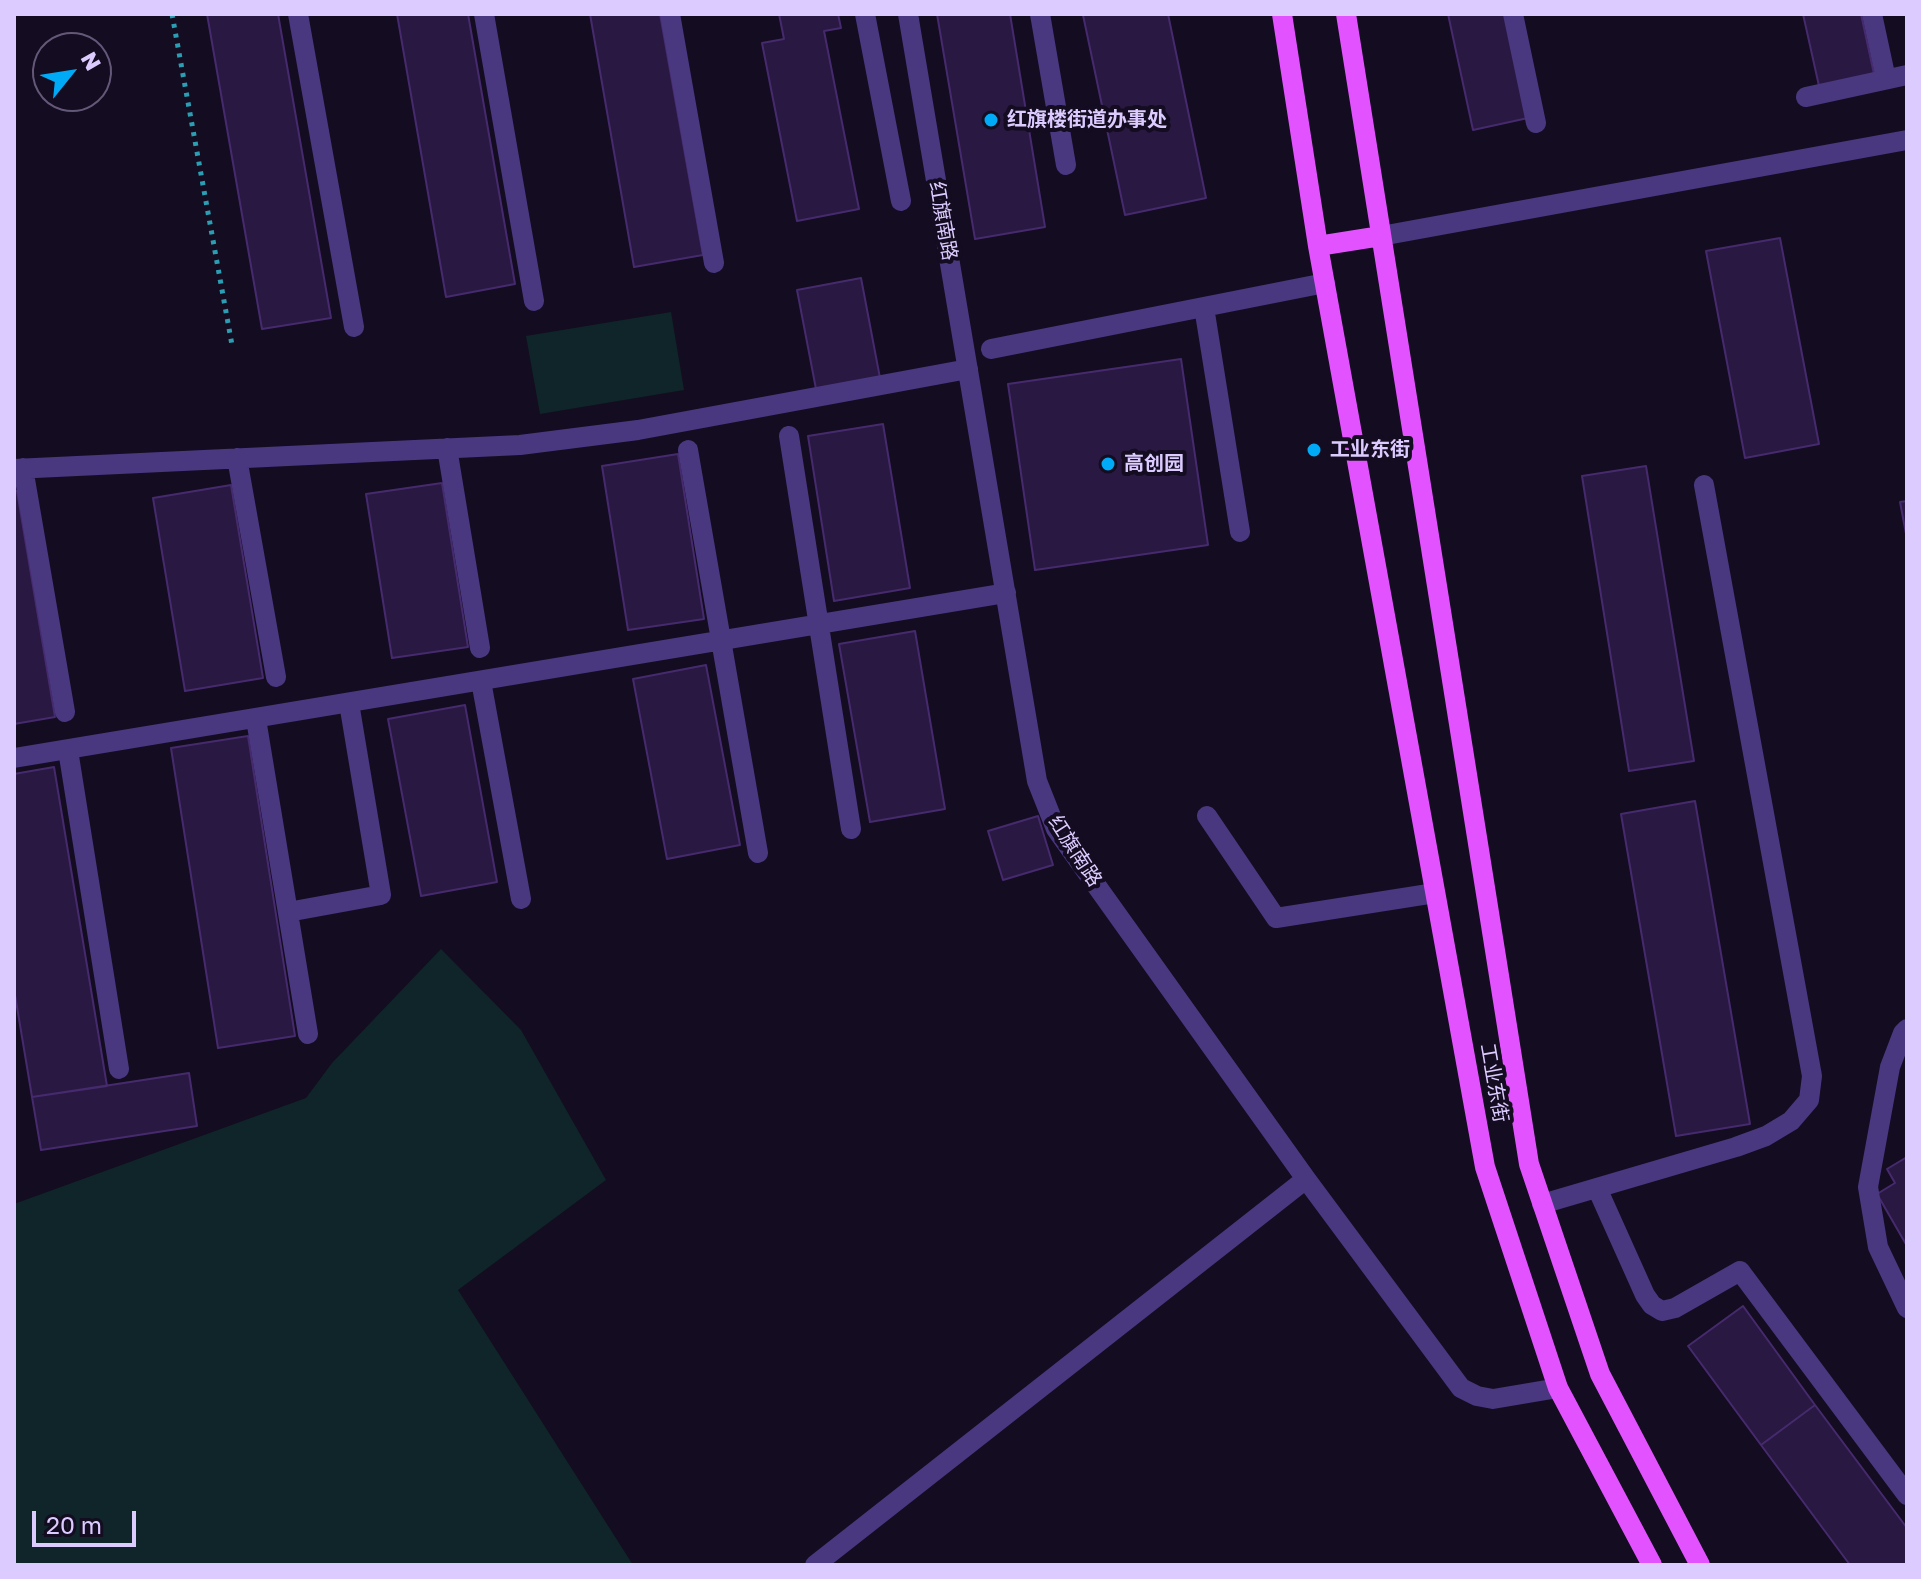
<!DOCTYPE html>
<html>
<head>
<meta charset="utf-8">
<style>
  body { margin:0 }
  #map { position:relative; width:1921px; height:1579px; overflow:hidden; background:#140c20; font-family:"Golos Text",sans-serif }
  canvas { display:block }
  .frame { position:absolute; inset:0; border:16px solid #dccbff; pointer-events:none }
  .north { position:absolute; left:32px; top:32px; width:80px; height:80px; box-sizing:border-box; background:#140c20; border:2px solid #645879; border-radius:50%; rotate:60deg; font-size:22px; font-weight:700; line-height:32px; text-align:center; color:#dccbff }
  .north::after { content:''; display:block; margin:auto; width:28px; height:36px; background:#00aaf6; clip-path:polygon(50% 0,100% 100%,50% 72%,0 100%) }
  .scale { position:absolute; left:32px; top:1511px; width:104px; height:36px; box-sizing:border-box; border:4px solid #dccbff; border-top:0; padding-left:10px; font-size:24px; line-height:28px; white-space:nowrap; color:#dccbff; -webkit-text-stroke:6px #140c20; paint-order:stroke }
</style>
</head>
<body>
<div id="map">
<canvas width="1921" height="1579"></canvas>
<div class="frame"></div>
<div class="north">N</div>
<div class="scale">20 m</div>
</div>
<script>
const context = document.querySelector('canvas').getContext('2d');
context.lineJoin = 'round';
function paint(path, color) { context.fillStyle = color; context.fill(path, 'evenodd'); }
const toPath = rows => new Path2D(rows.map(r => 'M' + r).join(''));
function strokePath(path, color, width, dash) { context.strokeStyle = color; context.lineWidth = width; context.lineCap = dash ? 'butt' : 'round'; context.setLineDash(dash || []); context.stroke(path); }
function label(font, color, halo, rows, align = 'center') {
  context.font = font + ' "Golos Text","Noto Sans SC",sans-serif'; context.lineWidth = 8; context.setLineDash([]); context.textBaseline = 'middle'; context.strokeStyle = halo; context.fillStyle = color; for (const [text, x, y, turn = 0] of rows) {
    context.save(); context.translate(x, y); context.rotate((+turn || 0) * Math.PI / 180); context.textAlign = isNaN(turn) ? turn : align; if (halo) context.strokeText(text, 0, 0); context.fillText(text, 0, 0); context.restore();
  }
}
const green = toPath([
  [671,312,684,390,540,414,526,336],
  [441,949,521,1030,606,1180,458,1290,633,1565,14,1565,14,1204,306,1098,332,1063]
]);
const building = toPath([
  [207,14,278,14,331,318,262,329,207,14],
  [397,14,468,14,515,284,446,297,397,14],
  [590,14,660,14,703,255,634,267,590,14],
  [779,14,838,14,841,28,824,31,859,209,797,221,762,43,784,39,779,14],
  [937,14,1010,14,1045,227,975,239,937,14],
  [1090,14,1168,14,1206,198,1125,215,1083,15,1090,14],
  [1448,14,1506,14,1528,118,1473,130,1448,14],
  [1803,14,1861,14,1874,74,1819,86,1803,14],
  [1780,238,1819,444,1745,458,1706,251,1780,238],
  [861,278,880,378,816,389,797,290,861,278],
  [1181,359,1208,545,1035,570,1008,384,1181,359],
  [883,424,910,588,834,601,808,436,883,424],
  [678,454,704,619,628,630,602,466,678,454],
  [1646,466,1694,761,1629,771,1582,476,1646,466],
  [442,483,468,647,392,658,366,494,442,483],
  [231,485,263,678,185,691,153,498,231,485],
  [14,491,17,491,55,717,14,724,14,491],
  [1907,501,1907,539,1900,502,1907,501],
  [915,631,945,809,870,822,839,644,915,631],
  [706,665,740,845,667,859,633,679,706,665],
  [465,705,497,882,421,896,388,719,465,705],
  [248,736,295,1036,218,1048,171,748,248,736],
  [54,767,107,1086,32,1097,14,989,14,774,54,767],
  [1695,801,1750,1124,1676,1136,1621,814,1695,801],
  [1038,816,1053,865,1003,880,988,831,1038,816],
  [189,1073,197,1126,41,1150,32,1097,189,1073],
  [1907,1157,1907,1246,1877,1194,1895,1183,1887,1169,1907,1157],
  [1743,1306,1815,1405,1761,1445,1688,1346,1743,1306],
  [1815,1405,1907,1528,1907,1565,1850,1565,1761,1445,1815,1405]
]);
const path = toPath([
  [172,14,232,345]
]);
const minor = toPath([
  [298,14,354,327],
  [484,14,534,301],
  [670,14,714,263],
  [865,14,901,201],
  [908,14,1037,781,1056,829,1306,1179,1461,1388,1477,1396,1493,1399,1558,1388],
  [1040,14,1066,165],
  [1513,14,1536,123],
  [1872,14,1886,79],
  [1806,97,1907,75],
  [1381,236,1907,140],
  [1204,307,1240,532],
  [991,349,1325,283],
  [789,436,851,829],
  [447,448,480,648],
  [688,450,758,853],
  [237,458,276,677],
  [23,468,65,712],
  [14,469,520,445,638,430,968,369],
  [481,681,521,899],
  [256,719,308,1034],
  [68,750,119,1069],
  [14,758,1006,593],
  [1207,816,1276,918,1435,893],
  [288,912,381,895,349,703],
  [1907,1029,1903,1033,1890,1067,1868,1187,1878,1247,1907,1308],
  [1597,1188,1645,1295,1652,1305,1662,1311,1675,1308,1740,1271,1907,1495],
  [1542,1204,1736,1147,1766,1136,1791,1121,1809,1100,1812,1076,1704,485],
  [815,1565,1306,1179]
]);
const major = toPath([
  [1282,14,1318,246,1485,1167,1558,1388,1652,1565],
  [1346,14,1529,1164,1600,1374,1700,1565],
  [1318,246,1381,236]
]);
const markers = [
  [991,120,8,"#00aaf6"],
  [1314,450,8,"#00aaf6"],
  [1108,464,8,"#00aaf6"]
];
const poiNames = [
  ["红旗楼街道办事处",1007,120],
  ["工业东街",1330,450],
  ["高创园",1124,464]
];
const streetNames = [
  ["红旗南路",943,221,80],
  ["红旗南路",1075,851,57],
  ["工业东街",1494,1083,80]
];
paint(green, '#0f252a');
paint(building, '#291841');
strokePath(building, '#462a6e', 2);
strokePath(path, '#2c9eb3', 5, [4, 6]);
strokePath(minor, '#493780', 20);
strokePath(major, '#e352ff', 20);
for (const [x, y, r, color] of markers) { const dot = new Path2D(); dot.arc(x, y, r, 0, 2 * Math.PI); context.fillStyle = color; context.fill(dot); strokePath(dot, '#140c20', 3); }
label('bold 20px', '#dccbff', '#140c20', poiNames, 'left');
label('20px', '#dccbff', '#140c20', streetNames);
</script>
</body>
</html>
